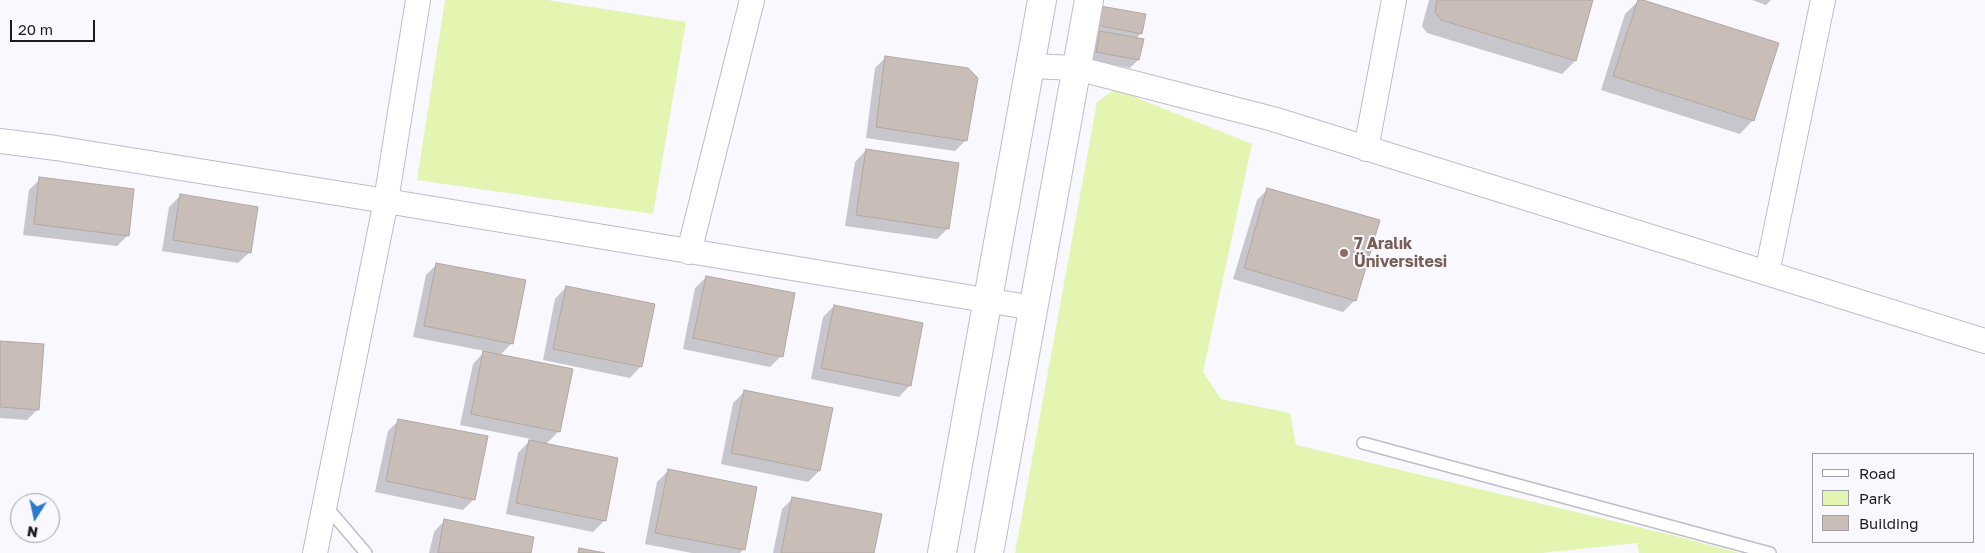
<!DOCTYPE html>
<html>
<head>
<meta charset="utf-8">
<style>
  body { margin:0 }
  #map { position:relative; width:1985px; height:553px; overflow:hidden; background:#f9f8ff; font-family:"Golos Text",sans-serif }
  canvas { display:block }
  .legend { position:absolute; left:1812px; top:453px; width:162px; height:90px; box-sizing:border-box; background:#f9f8ff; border:1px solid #a09fa5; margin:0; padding:6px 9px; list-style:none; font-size:15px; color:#1b1a1e }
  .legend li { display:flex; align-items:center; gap:10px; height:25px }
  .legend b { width:25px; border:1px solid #a09fa5 }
  .north { position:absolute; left:10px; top:493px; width:50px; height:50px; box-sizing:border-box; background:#f9f8ff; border:1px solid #a09fa5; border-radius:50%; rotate:190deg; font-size:14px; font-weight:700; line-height:20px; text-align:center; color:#1b1a1e }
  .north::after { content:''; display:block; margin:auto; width:18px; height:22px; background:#2b7bca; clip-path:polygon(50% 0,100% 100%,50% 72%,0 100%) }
  .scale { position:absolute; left:10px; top:20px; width:85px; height:22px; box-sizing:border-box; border:2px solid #1b1a1e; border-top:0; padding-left:6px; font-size:15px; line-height:18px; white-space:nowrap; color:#1b1a1e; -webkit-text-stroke:4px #f9f8ff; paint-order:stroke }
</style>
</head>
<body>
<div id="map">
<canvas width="1985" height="553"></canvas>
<ul class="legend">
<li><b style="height:6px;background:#fff"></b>Road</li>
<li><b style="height:14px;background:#e3f5b1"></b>Park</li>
<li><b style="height:14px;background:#c8bdb7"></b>Building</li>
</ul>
<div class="north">N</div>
<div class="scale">20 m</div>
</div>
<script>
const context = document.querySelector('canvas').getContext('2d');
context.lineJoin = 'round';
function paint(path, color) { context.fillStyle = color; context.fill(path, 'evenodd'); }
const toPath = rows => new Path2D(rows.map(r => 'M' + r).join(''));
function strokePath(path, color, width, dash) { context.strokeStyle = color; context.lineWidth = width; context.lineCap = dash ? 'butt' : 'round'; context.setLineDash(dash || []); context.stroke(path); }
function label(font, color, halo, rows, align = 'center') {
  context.font = font + ' "Golos Text",sans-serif'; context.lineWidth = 4; context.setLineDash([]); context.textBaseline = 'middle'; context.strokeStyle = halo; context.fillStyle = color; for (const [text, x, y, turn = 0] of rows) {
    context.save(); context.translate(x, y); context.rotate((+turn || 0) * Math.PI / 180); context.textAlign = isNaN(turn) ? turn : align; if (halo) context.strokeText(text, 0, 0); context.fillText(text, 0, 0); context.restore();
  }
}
const green = toPath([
  [445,0,547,0,686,22,653,214,417,180],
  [1115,89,1252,144,1203,372,1221,399,1290,413,1296,445,1680,537,1739,553,1639,553,1637,543,1542,553,1015,553,1097,102]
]);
const shadow = toPath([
  [1429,0,1591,0,1575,61,1562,74,1427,33,1422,26],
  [1639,0,1753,120,1740,134,1601,90,1625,14],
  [1752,0,1771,0,1766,5],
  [1100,7,1141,33,1136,39,1142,40,1138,60,1130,68,1089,60,1092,40,1098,35,1089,33],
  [886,57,966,140,955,151,866,138,875,68],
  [866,150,948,228,937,239,845,226,855,162],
  [40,179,128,235,117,246,23,235,29,190],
  [1268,189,1355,300,1343,312,1233,279,1257,200],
  [180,196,250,252,238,263,162,251,169,207],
  [437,264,512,343,499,356,559,431,545,445,605,520,593,532,506,514,518,453,531,439,460,425,473,364,485,351,413,337,426,275],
  [706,277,781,356,770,367,683,349,695,288],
  [566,287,641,366,630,378,543,360,555,299],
  [834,306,910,385,899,397,811,379,823,317],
  [0,343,38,409,27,420,0,418],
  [744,392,819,471,808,482,721,464,733,403],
  [399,420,474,499,463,510,375,492,388,431],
  [668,471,756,488,743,550,740,553,692,553,645,544,657,482],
  [793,498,873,553,773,553,782,509],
  [445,520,529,553,429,553,434,532]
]);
const building = toPath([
  [1437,0,1593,0,1576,61,1441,20,1435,12,1437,0],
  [1638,0,1643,0,1779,43,1754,121,1613,76,1638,0],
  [1100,6,1146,14,1142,34,1096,25,1100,6],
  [1100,31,1144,39,1139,60,1096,52,1100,31],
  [885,56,968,68,978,78,967,141,876,127,885,56],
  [866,149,959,163,949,229,856,215,866,149],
  [39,177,134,189,129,236,34,224,39,177],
  [1267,188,1380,220,1356,301,1244,268,1267,188],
  [180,194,258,207,251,253,173,240,180,194],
  [436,263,526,280,513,344,424,326,436,263],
  [706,276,795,293,783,357,693,338,706,276],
  [566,286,655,304,642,367,553,349,566,286],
  [834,305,923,323,911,386,821,368,834,305],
  [0,341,44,344,39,410,0,407,0,341],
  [483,351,573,369,560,432,471,414,483,351],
  [744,390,833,408,820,471,731,453,744,390],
  [398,419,488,436,475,500,386,481,398,419],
  [529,440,618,458,606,521,516,503,529,440],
  [668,469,757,487,745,550,655,533,668,469],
  [792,497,882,514,874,553,781,553,792,497],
  [444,519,534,537,531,553,438,553,444,519],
  [579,548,605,553,578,553,579,548]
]);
const lane = toPath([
  [1363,443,1770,553],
  [325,505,366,553]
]);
const street = toPath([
  [1030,66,1076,68,1273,119,1985,341],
  [0,141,56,148,386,201,1034,308],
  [1366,149,1394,0],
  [689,252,752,0],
  [1767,273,1823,0],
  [315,553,386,201,418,0]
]);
const secondary = toPath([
  [942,553,1042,0],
  [989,553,1089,0]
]);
const markers = [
  [1344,253,5,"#8d6e63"]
];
const educationNames = [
  ["7 Aralık",1354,244],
  ["Üniversitesi",1354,262]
];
paint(green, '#e3f5b1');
paint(shadow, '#0003');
paint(building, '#c8bdb7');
strokePath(building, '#b2a7a1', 1);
strokePath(lane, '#bfbdc8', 14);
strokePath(street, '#bfbdc8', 26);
strokePath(secondary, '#bfbdc8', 30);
strokePath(lane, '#fff', 11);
strokePath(street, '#fff', 24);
strokePath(secondary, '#fff', 28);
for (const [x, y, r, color] of markers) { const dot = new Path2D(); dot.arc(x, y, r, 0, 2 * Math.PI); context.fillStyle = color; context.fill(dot); strokePath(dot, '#f9f8ff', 2); }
label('bold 16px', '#785e54', '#f9f8ff', educationNames, 'left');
</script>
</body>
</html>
